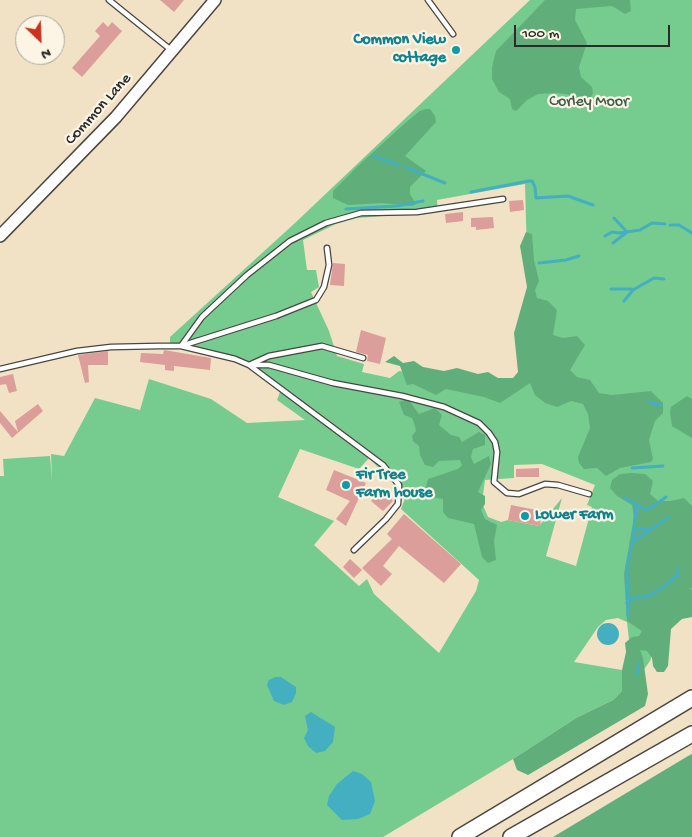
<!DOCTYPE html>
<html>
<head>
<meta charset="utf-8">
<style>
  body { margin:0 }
  #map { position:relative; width:692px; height:837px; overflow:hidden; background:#f2e2c5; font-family:"Gochi Hand",sans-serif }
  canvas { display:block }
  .north { position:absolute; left:15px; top:15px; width:50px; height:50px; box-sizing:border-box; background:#fcf5e5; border:1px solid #a8a49b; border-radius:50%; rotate:156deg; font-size:14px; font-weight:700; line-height:20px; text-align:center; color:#2b2b2b }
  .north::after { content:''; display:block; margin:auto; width:18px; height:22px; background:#c8321e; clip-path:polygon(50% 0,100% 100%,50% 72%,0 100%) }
  .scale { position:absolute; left:514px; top:25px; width:156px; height:22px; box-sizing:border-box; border:2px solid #2b2b2b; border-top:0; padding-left:6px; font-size:15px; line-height:18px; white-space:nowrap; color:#2b2b2b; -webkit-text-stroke:4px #fcf5e5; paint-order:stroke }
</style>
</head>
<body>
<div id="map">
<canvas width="692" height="837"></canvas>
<div class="north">N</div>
<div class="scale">100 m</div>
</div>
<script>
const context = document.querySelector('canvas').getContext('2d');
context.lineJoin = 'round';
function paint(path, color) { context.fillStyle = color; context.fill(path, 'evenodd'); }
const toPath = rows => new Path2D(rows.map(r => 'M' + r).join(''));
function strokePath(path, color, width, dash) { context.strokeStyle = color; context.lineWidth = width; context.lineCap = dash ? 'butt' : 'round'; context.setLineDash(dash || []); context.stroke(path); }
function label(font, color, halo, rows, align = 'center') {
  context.font = font + ' "Gochi Hand",sans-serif'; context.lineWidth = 4.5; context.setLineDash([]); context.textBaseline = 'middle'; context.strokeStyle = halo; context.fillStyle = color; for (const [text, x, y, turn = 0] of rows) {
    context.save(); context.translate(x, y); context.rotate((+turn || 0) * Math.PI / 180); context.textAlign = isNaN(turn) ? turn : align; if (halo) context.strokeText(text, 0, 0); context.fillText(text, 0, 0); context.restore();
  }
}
const green = toPath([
  [530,0,692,0,692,589,661,628,650,661,642,672,632,667,627,622,618,618,606,620,598,627,574,662,622,670,622,691,613,700,576,718,513,759,383,837,0,837,0,476,4,476,3,459,50,456,52,481,51,454,64,456,95,398,140,410,149,379,211,399,247,423,305,420,277,400,280,392,255,370,241,362,170,346,170,337,295,223],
  [525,184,528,291,518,381,445,378,399,371,390,378,362,372,364,364,337,356,329,331,311,292,319,287,316,270,307,270,303,240,336,224,357,218,438,212,437,200],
  [300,449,359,469,369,458,406,496,401,509,479,580,476,591,439,653,374,594,367,579,359,586,314,545,334,521,278,497],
  [542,464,595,485,587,505,592,507,576,566,546,556,562,498,539,526,508,520,501,522,488,517,482,503,485,480,514,478,514,465]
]);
const forest = toPath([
  [545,0,630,0,631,11,625,14,612,6,576,9,575,20,587,43,579,67,581,77,592,87,593,93,588,103,583,104,572,95,557,93,538,94,527,100,516,111,512,109,510,99,499,92,492,79,492,67,496,51],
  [426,109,430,109,435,116,436,122,405,156,426,171,410,187,410,194,416,204,412,206,382,203,348,205,333,198,333,191,359,165,404,124,420,111],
  [526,232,532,234,534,260,539,281,535,290,537,298,548,301,557,310,553,335,563,338,577,336,585,345,570,370,577,377,590,380,599,393,612,395,651,391,663,403,663,413,655,421,649,440,653,459,651,462,620,468,606,476,597,468,584,469,579,463,578,457,590,428,588,414,583,404,571,401,557,407,545,403,535,395,530,383,500,403,484,397,446,389,436,395,413,384,407,385,400,366,385,362,394,356,403,363,414,361,423,367,444,371,457,368,478,374,488,372,498,378,513,378,518,372,514,333,527,287,520,246],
  [687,396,692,399,692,438,672,426,670,413,671,407],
  [408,399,419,414,435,408,442,415,439,425,451,435,459,437,462,442,479,432,485,435,485,445,473,449,471,457,474,464,489,456,491,464,478,492,485,496,485,504,481,510,485,519,497,525,494,541,496,560,488,563,482,557,474,524,448,518,443,512,443,499,431,497,425,490,428,479,458,469,462,465,460,460,439,461,433,467,425,465,420,455,419,446,413,441,412,436,416,431,414,423,412,418,404,415,399,402],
  [631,473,645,474,653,481,650,494,658,501,671,501,684,498,692,506,692,587,689,590,692,589,692,617,682,619,671,629,668,666,664,672,657,672,653,666,652,658,647,651,640,650,643,658,648,694,645,706,528,775,517,770,513,759,576,718,613,700,622,691,622,670,626,652,625,643,632,637,639,636,642,631,627,621,624,574,634,517,632,505,617,496,610,488,612,480,620,474],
  [692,754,692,837,553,837,688,756]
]);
const water = toPath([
  '597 634a11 11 0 1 1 22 0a11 11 0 1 1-22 0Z',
  [275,677,281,677,296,687,296,693,292,702,284,705,274,701,267,685,269,680],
  [311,712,335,727,333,742,325,751,316,753,308,746,304,738,308,730,305,716],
  [353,771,362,774,371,782,375,801,370,814,358,819,342,820,327,805,329,796,337,784]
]);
const stream = toPath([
  [373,156,399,165],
  [405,167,445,183],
  [471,192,529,181,532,181,535,187,536,198,568,196,593,205],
  [346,209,397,206,423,201],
  [670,225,679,225,692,233],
  [605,236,612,232,619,233,640,230,652,223,665,224],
  [613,243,627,232,614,218],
  [539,263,566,260,579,256],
  [611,289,632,289],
  [624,301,633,290,654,278,664,279],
  [649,402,660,405],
  [632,468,663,466],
  [625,498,644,509,652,507,666,497],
  [634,530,648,529],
  [634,541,669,517],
  [666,585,677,576,679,569],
  [627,603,634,598,651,595,663,587],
  [628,616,627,566,633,541,636,506],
  [637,674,639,662]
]);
const building = toPath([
  [160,0,184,0,174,12],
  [103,22,108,27,112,22,122,31,82,77,72,68,100,36,95,31],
  [523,200,524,210,510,212,509,201],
  [463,212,463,221,446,223,445,214],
  [493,217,494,228,476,230,476,227,471,227,471,218],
  [333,263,345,264,344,286,330,285],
  [361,330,386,338,380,364,367,361,368,355,356,352],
  [164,350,211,358,210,370,174,366,174,371,165,370,165,365,140,362,141,353,163,354],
  [108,351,108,365,88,365,89,382,85,383,78,355],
  [13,374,17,391,9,393,6,384,0,385,0,377],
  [38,404,43,411,12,438,0,423,0,411,18,432,15,421],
  [539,468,539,477,516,477,516,469],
  [334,470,366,483,346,526,336,519,350,501,326,490],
  [384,487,393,501,383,511,371,501],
  [511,505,542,511,540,526,508,520],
  [404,514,461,564,444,583,399,546,383,566,392,574,381,586,362,568,392,539,387,534],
  [350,559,362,570,354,578,343,567]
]);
const lane = toPath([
  [109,0,171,50],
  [428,0,453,34],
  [327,248,329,265,324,287,316,300,276,316,181,346,202,317,247,275,290,241,326,223,361,213,417,212,503,199],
  [363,358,322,346,269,356,249,365,269,365,333,383,402,396,444,407,479,423,489,433,495,442,497,452,494,482,507,493,519,494,545,484,558,485,589,494],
  [0,369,77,351,111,347,159,346,181,346,235,359,249,365,383,465,399,485,398,504,386,519,354,550]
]);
const secondary = toPath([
  [0,236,116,117,215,0]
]);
const highway = toPath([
  [460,837,692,698],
  [511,837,692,734]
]);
const markers = [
  [456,50,5,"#0f9aa8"],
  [346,485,5,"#0f9aa8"],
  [525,516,5,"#0f9aa8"]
];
const cultureNames = [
  ["Common View",446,41,"right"],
  ["cottage",446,59,"right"],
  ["Fir Tree",356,476],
  ["Farm house",356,494],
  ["Lower Farm",535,516]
];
const parkNames = [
  ["Corley Moor",589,103]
];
const streetNames = [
  ["Common Lane",99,110,-48]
];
paint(green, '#76cb8f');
paint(forest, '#60af7a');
paint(water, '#43afc1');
strokePath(stream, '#43afc1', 3);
paint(building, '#dc9e9a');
strokePath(lane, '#494642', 7);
strokePath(secondary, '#494642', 14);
strokePath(highway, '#494642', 18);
strokePath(lane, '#fff', 4.5);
strokePath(secondary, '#fff', 11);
strokePath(highway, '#fff', 15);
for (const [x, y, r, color] of markers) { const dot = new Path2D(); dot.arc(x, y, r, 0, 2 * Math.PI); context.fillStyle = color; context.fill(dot); strokePath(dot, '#fcf5e5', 2); }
label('bold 16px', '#0d838f', '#fcf5e5', cultureNames, 'left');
label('16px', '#425b49', '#fcf5e5', parkNames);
label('16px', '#2b2b2b', '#fcf5e5', streetNames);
</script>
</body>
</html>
